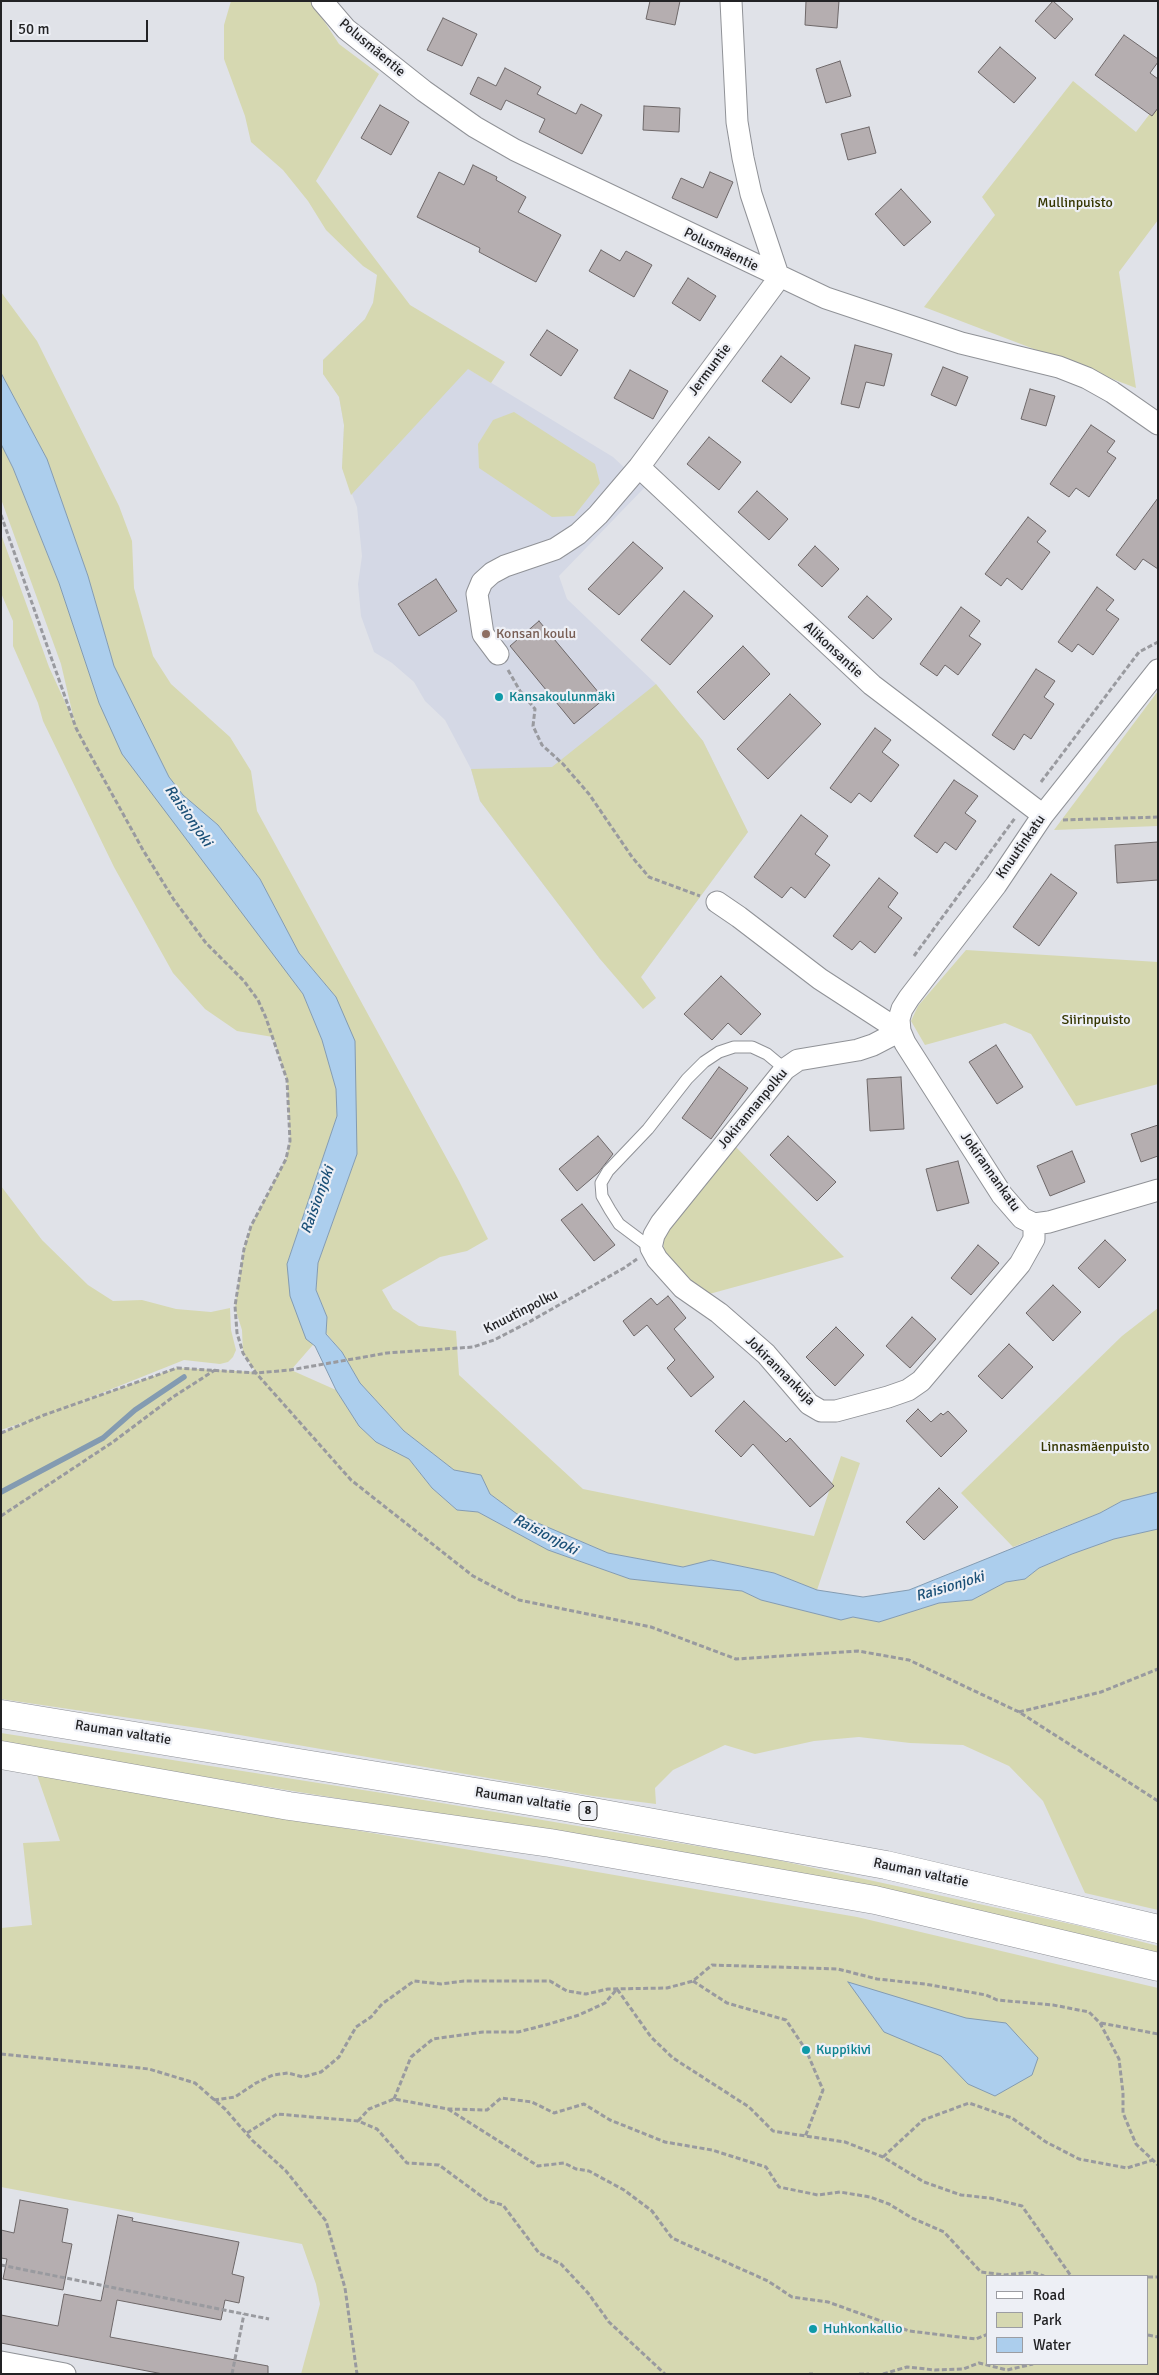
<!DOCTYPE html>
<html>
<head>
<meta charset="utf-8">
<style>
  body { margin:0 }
  #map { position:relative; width:1159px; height:2375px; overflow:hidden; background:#e0e2e8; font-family:Signika,sans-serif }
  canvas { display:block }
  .frame { position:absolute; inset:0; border:2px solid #232325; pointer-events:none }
  .legend { position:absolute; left:986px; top:2275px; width:162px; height:90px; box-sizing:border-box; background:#edeff5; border:1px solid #9c9da2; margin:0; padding:6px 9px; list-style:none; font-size:15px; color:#232325 }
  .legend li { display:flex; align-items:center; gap:10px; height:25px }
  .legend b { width:25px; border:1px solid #9c9da2 }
  .scale { position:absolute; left:10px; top:20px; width:138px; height:22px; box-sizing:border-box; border:2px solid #232325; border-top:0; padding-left:6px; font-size:15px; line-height:18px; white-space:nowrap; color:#232325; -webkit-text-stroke:4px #edeff5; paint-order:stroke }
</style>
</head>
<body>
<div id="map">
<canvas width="1159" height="2375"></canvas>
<div class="frame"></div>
<ul class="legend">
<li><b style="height:6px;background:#fff"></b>Road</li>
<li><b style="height:14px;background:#d6d8b1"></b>Park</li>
<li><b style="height:14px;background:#acceed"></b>Water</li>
</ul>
<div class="scale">50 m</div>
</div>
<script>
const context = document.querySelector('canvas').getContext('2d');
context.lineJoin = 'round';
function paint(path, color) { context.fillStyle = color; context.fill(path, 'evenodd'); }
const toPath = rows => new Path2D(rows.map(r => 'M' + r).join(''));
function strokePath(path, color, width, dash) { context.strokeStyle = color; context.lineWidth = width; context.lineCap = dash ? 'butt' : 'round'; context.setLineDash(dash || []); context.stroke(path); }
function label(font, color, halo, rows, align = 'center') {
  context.font = font + ' Signika,sans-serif'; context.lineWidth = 4.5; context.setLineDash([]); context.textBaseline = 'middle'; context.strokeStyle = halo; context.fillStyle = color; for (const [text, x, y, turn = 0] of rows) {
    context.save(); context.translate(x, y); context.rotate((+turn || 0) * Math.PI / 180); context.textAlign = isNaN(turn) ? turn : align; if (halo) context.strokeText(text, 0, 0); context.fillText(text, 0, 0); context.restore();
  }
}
const built = toPath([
  [373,303,393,323,613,457,645,487,559,576,567,599,656,684,703,741,748,832,641,977,600,959,480,801,471,769,445,720,425,701,414,682,392,663,374,652,361,616,358,584,362,556,357,507,342,468,344,425,339,396,323,374,323,360,365,319]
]);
const green = toPath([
  [231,1,311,1,339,44,379,74,316,181,410,305,505,362,491,383,468,369,351,495,342,468,344,425,339,397,323,374,323,360,365,319,373,303,377,275,363,266,326,230,308,201,283,170,251,142,245,116,224,59,224,25],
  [1073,81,1136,132,1158,103,1158,220,1119,272,1136,388,924,307,995,215,982,197],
  [1,292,37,341,119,506,132,541,134,588,153,656,171,684,230,737,251,771,257,811,459,1181,488,1239,467,1251,440,1257,382,1290,393,1309,419,1326,456,1331,459,1375,583,1489,814,1536,841,1456,860,1463,817,1590,774,1573,711,1560,683,1567,608,1553,517,1514,490,1494,480,1475,454,1470,404,1431,360,1383,342,1352,326,1333,327,1317,316,1290,318,1263,357,1154,336,997,299,953,260,879,218,825,183,795,169,777,134,710,114,666,88,576,47,459,1,373],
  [514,412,595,464,600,483,574,516,552,517,479,468,478,444,493,420],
  [1,444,13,468,59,583,99,703,303,994,322,1040,336,1089,337,1116,287,1264,318,1339,291,1370,336,1390,359,1426,376,1442,409,1459,432,1488,457,1510,478,1512,548,1550,630,1579,742,1591,761,1600,841,1620,853,1617,879,1622,939,1603,972,1600,1006,1582,1025,1579,1039,1568,1075,1553,1114,1539,1158,1529,1158,1910,1085,1893,1043,1801,1009,1766,963,1745,910,1743,859,1737,814,1741,755,1754,725,1745,673,1770,655,1788,656,1804,593,1796,205,1729,1,1699,1,1433,30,1420,1,1430,1,1186,42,1240,88,1285,113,1301,142,1300,176,1309,211,1312,230,1308,231,1330,236,1350,233,1357,228,1362,220,1364,184,1360,74,1404,177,1368,256,1372,243,1353,242,1330,235,1308,240,1274,244,1249,251,1226,286,1159,290,1141,287,1080,273,1037,237,1031,205,1009,173,973,114,867,43,721,38,703,13,646,13,621,1,593,1,534,49,667,75,724,61,664,1,499],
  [656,684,703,741,748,832,641,977,656,998,643,1009,600,959,480,801,471,769,552,767],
  [1158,691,1158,826,1054,830],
  [966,950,1158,962,1158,1084,1076,1106,1031,1034,1005,1023,925,1045,911,1021,918,1006],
  [733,1144,844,1257,702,1296,664,1251,663,1237],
  [1158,1308,1158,1492,1122,1501,1100,1513,1013,1547,961,1493,1122,1336],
  [1,1733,382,1793,768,1858,1080,1926,1158,1946,1158,1954,1078,1934,764,1867,1,1744],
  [37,1775,857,1917,1158,1988,1158,2374,301,2374,320,2304,316,2284,302,2244,1,2187,1,1928,32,1925,23,1843,60,1841],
  [988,2276,1148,2276,1148,2364,988,2364]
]);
const water = toPath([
  [1,373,47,459,88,576,114,666,169,777,183,795,218,825,260,879,299,953,336,997,355,1041,357,1154,318,1263,316,1290,327,1317,326,1334,342,1352,360,1383,404,1431,454,1470,481,1475,490,1494,517,1514,608,1553,683,1567,711,1560,774,1573,817,1590,863,1597,909,1590,1100,1513,1122,1501,1158,1492,1158,1529,1114,1539,1072,1554,1039,1568,1025,1579,1006,1582,972,1600,939,1603,879,1622,853,1617,841,1620,761,1600,742,1591,630,1579,548,1550,478,1512,457,1510,432,1488,409,1459,376,1442,359,1426,336,1390,315,1346,306,1339,290,1296,287,1264,337,1116,336,1089,322,1040,303,994,122,754,99,703,59,583,13,468,1,444,1,373],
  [848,1982,966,2018,1006,2023,1038,2058,1032,2075,995,2096,968,2084,941,2056,884,2032,848,1982]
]);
const stream = toPath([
  [1,1492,103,1438,135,1410,184,1377]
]);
const building = toPath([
  [650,1,680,1,675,25,646,19,650,1],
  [806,1,839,1,837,28,805,25,806,1],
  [1053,1,1073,19,1055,39,1035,21,1053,1],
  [443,18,477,34,462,66,427,50,443,18],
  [1124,35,1158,59,1158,62,1150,73,1158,79,1158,108,1152,116,1095,75,1124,35],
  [1000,47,1036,78,1014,103,978,72,1000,47],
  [840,61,851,96,826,103,816,69,840,61],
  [505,68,541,87,537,94,576,114,581,104,602,115,582,154,539,132,545,119,506,100,501,110,470,94,478,77,496,86,505,68],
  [380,105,409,122,391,155,361,138,380,105],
  [644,106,680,108,679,132,643,130,644,106],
  [869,127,876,153,848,160,841,134,869,127],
  [473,165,497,177,496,180,526,197,518,212,561,235,536,282,479,252,480,248,417,217,439,172,464,185,473,165],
  [710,172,733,182,717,218,672,198,681,178,703,188,710,172],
  [901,189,931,222,904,246,875,214,901,189],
  [601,250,620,261,626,251,652,265,634,297,589,271,601,250],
  [688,278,716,296,700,321,672,303,688,278],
  [547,330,578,350,561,376,530,355,547,330],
  [855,345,892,354,884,386,866,382,859,408,841,404,855,345],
  [781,356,810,378,791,403,762,381,781,356],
  [943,367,968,377,956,406,931,395,943,367],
  [630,370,668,391,653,419,614,398,630,370],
  [1030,389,1055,396,1046,426,1021,419,1030,389],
  [1091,425,1115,441,1107,452,1116,458,1089,497,1076,488,1069,497,1050,484,1091,425],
  [709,437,741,462,719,490,687,464,709,437],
  [757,491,788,519,769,540,738,512,757,491],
  [1158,498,1158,569,1143,559,1135,570,1116,555,1158,498],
  [1028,517,1046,531,1037,542,1050,552,1022,590,1007,578,1001,586,985,574,1028,517],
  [633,542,663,568,619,615,588,589,633,542],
  [815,546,839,569,822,587,798,565,815,546],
  [436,579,457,611,419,636,398,604,436,579],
  [1097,587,1114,600,1106,610,1119,619,1093,655,1078,644,1072,652,1058,642,1097,587],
  [684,591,713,616,670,665,641,640,684,591],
  [867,596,892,619,873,639,848,617,867,596],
  [961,607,980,621,969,636,981,644,958,675,945,665,937,676,920,664,961,607],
  [539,621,604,699,574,724,510,646,539,621],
  [743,646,770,674,724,720,697,692,743,646],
  [1036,669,1055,681,1044,697,1054,704,1031,739,1024,734,1014,750,992,735,1036,669],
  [790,694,821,724,768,779,737,749,790,694],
  [875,728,891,740,882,752,899,765,871,802,859,793,851,803,830,788,875,728],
  [954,780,978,796,965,813,976,821,956,850,945,842,937,853,914,836,954,780],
  [801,815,828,836,815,854,830,865,805,898,791,887,782,898,754,877,801,815],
  [1158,842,1158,880,1117,883,1115,845,1158,842],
  [1051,874,1077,893,1039,946,1013,927,1051,874],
  [879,878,898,893,888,907,902,918,875,953,860,941,852,950,833,936,879,878],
  [721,976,761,1014,741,1035,728,1023,712,1040,684,1014,721,976],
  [996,1045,1023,1087,997,1104,969,1062,996,1045],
  [719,1067,748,1088,711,1139,682,1118,719,1067],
  [901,1077,904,1129,870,1131,867,1079,901,1077],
  [1158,1125,1158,1156,1141,1162,1131,1134,1158,1125],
  [598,1136,613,1154,598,1173,577,1191,559,1169,598,1136],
  [788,1136,836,1182,817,1201,770,1155,788,1136],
  [1072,1151,1085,1182,1050,1196,1037,1166,1072,1151],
  [958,1161,969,1203,937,1211,926,1169,958,1161],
  [582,1204,615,1245,594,1261,561,1220,582,1204],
  [1105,1240,1126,1260,1099,1288,1078,1268,1105,1240],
  [978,1245,999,1263,971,1295,951,1278,978,1245],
  [1053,1285,1081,1312,1053,1341,1026,1313,1053,1285],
  [668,1296,686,1318,674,1329,714,1377,691,1397,667,1368,675,1360,647,1325,634,1336,623,1321,651,1298,657,1305,668,1296],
  [912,1317,936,1339,910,1368,886,1346,912,1317],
  [836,1327,864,1355,835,1386,806,1357,836,1327],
  [1009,1344,1033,1367,1002,1399,978,1376,1009,1344],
  [744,1401,786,1442,790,1438,834,1486,810,1507,753,1444,741,1457,715,1431,744,1401],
  [918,1409,931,1422,941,1413,943,1415,948,1411,967,1431,941,1457,906,1421,918,1409],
  [939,1488,958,1507,924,1540,906,1522,939,1488],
  [20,2200,68,2209,62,2242,72,2244,63,2290,3,2279,7,2259,1,2258,1,2230,14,2233,20,2200],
  [118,2215,133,2218,132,2221,239,2242,232,2274,244,2277,239,2303,225,2300,221,2320,117,2300,110,2337,268,2366,268,2374,163,2374,1,2343,1,2315,58,2326,64,2294,101,2301,118,2215]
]);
const path = toPath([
  [1,515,76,728,86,747,143,850,174,900,206,943,244,981,258,1000,266,1018,287,1080,290,1141,286,1159,251,1226,244,1249,235,1306,237,1333,243,1353,256,1373,351,1480,473,1576,519,1600,651,1627,736,1659,858,1651,909,1660,1019,1712,1158,1801],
  [508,670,520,691,535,709,533,726,542,745,563,764,589,794,632,857,649,877,700,896],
  [1041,782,1139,652,1158,642],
  [1063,820,1158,817],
  [914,956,1015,818],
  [1,1433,44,1415,177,1368,256,1373,290,1370,387,1353,473,1347,494,1340,529,1322,624,1268,637,1259],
  [1,1516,113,1442,173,1397,215,1370],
  [1019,1712,1101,1692,1158,1669],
  [693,1981,727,2003,786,2020,806,2050,823,2090,805,2137],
  [1101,2023,1158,2034],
  [1,2054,149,2069,195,2083,225,2109,252,2140,286,2171,326,2221,345,2288,357,2374],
  [394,2099,411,2057,433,2039,483,2032,518,2032,549,2024,579,2015,605,2003,617,1989,651,2037,673,2058,749,2107,773,2131,845,2142,883,2157,924,2182,961,2195,990,2198,1022,2206,1071,2276],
  [214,2100,235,2097,256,2083,273,2075,288,2073,303,2077,321,2072,339,2057,356,2027,371,2017,382,2004,414,1981,441,1984,464,1981,550,1981,567,1991,586,1994,608,1989,667,1988,693,1981,712,1965,838,1969,877,1979,925,1984,986,1995,997,2000,1053,2005,1089,2012,1100,2023,1119,2059,1123,2093,1123,2113,1136,2144,1158,2165],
  [448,2109,538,2166,564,2163,576,2169,589,2171,624,2190,652,2211,672,2238,768,2281,792,2297,828,2302,909,2331,976,2339,988,2334],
  [358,2121,369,2109,394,2099,448,2109,487,2110,501,2098,532,2102,554,2113,584,2104,610,2120,665,2142,712,2150,766,2167,779,2187,818,2195,840,2192,870,2197,889,2204,912,2218,944,2232,981,2272,1005,2275,1032,2272,1044,2276],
  [247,2133,277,2114,358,2121,377,2129,407,2163,439,2165,488,2201,503,2205,539,2253,561,2264,588,2293,609,2322,665,2374],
  [883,2157,923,2120,969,2103,1012,2118,1046,2142,1079,2159,1127,2168,1153,2160],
  [1,2265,269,2319],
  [1148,2277,1158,2277],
  [1148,2335,1158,2337],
  [232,2374,244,2314],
  [809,2374,813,2374],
  [859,2374,869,2374],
  [883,2374,907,2367,935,2370,963,2369,979,2363,1007,2370,1033,2364]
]);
const lane = toPath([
  [651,1248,619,1224,610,1210,602,1196,601,1183,608,1171,648,1129,687,1079,704,1062,719,1052,734,1047,752,1047,767,1054,785,1069]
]);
const street = toPath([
  [322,1,346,29,424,91,475,127,515,150,826,298,961,343,1059,367,1087,378,1112,392,1158,424],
  [639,467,872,685,1043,815],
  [498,654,483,634,477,594,482,582,492,573,505,566,555,549,578,534,598,515,639,467,779,278,751,194,743,158,737,122,731,1],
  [1158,670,1043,815,996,885,909,998,902,1009,899,1019,900,1031,905,1043,1002,1195,1022,1218,1034,1224,1049,1222,1158,1190],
  [717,902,739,917,820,979,900,1031],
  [900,1031,873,1045,858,1050,798,1060,785,1069,661,1223,654,1235,651,1248,657,1259,683,1288,719,1313,766,1354,809,1404,821,1411,836,1411,888,1397,908,1390,921,1381,1020,1264,1034,1239,1034,1224],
  [1,2362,65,2374]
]);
const highway = toPath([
  [1,1714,560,1806,886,1865,1158,1929],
  [1,1755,289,1806,550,1843,875,1900,1158,1967]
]);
const markers = [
  [486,634,5,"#8d6e63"],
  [499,697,5,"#0f9aa8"],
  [806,2050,5,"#0f9aa8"],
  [813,2329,5,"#0f9aa8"]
];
const shields = [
  [588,1811,18]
];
const shieldNames = [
  ["8",588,1811]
];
const streetNames = [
  ["Polusmäentie",372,48,40],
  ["Polusmäentie",721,250,26],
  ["Jermuntie",710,370,-53],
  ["Alikonsantie",833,650,43],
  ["Knuutinkatu",1021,847,-55],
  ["Jokirannanpolku",753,1109,-50],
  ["Jokirannankatu",990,1172,55],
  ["Knuutinpolku",521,1312,-27],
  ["Jokirannankuja",780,1371,45],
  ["Rauman valtatie",123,1733,9],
  ["Rauman valtatie",523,1800,9],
  ["Rauman valtatie",921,1873,12]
];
const parkNames = [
  ["Mullinpuisto",1075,203],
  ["Siirinpuisto",1096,1020],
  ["Linnasmäenpuisto",1095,1447]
];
const educationNames = [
  ["Konsan koulu",496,634]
];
const cultureNames = [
  ["Kansakoulunmäki",509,697],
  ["Kuppikivi",816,2050],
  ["Huhkonkallio",823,2329]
];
const waterNames = [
  ["Raisionjoki",188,816,55],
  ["Raisionjoki",318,1200,-70],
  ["Raisionjoki",545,1535,28],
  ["Raisionjoki",950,1587,-17]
];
paint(built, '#d4d8e5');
paint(green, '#d6d8b1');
paint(water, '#acceed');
strokePath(water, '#839bb1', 1);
strokePath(stream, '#839bb1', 5.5);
paint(building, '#b5aeb0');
strokePath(building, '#6e6869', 1);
strokePath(lane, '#909297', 13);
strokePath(street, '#909297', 23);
strokePath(highway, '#909297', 29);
strokePath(path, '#999a9f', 3, [5, 2.5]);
strokePath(lane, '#fff', 11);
strokePath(street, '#fff', 21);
strokePath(highway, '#fff', 28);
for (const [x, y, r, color] of markers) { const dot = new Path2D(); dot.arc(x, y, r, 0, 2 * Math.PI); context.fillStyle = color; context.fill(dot); strokePath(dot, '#edeff5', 2); }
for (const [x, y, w] of shields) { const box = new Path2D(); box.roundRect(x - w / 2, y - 9.5, w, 19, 4); context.fillStyle = '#edeff5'; context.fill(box); strokePath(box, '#232325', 1); }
label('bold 12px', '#232325', null, shieldNames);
label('14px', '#232325', '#edeff5', streetNames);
label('14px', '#353601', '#edeff5', parkNames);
label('14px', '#785e54', '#edeff5', educationNames, 'left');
label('14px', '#0d838f', '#edeff5', cultureNames, 'left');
label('italic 15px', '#1b5077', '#edeff5', waterNames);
</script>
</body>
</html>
